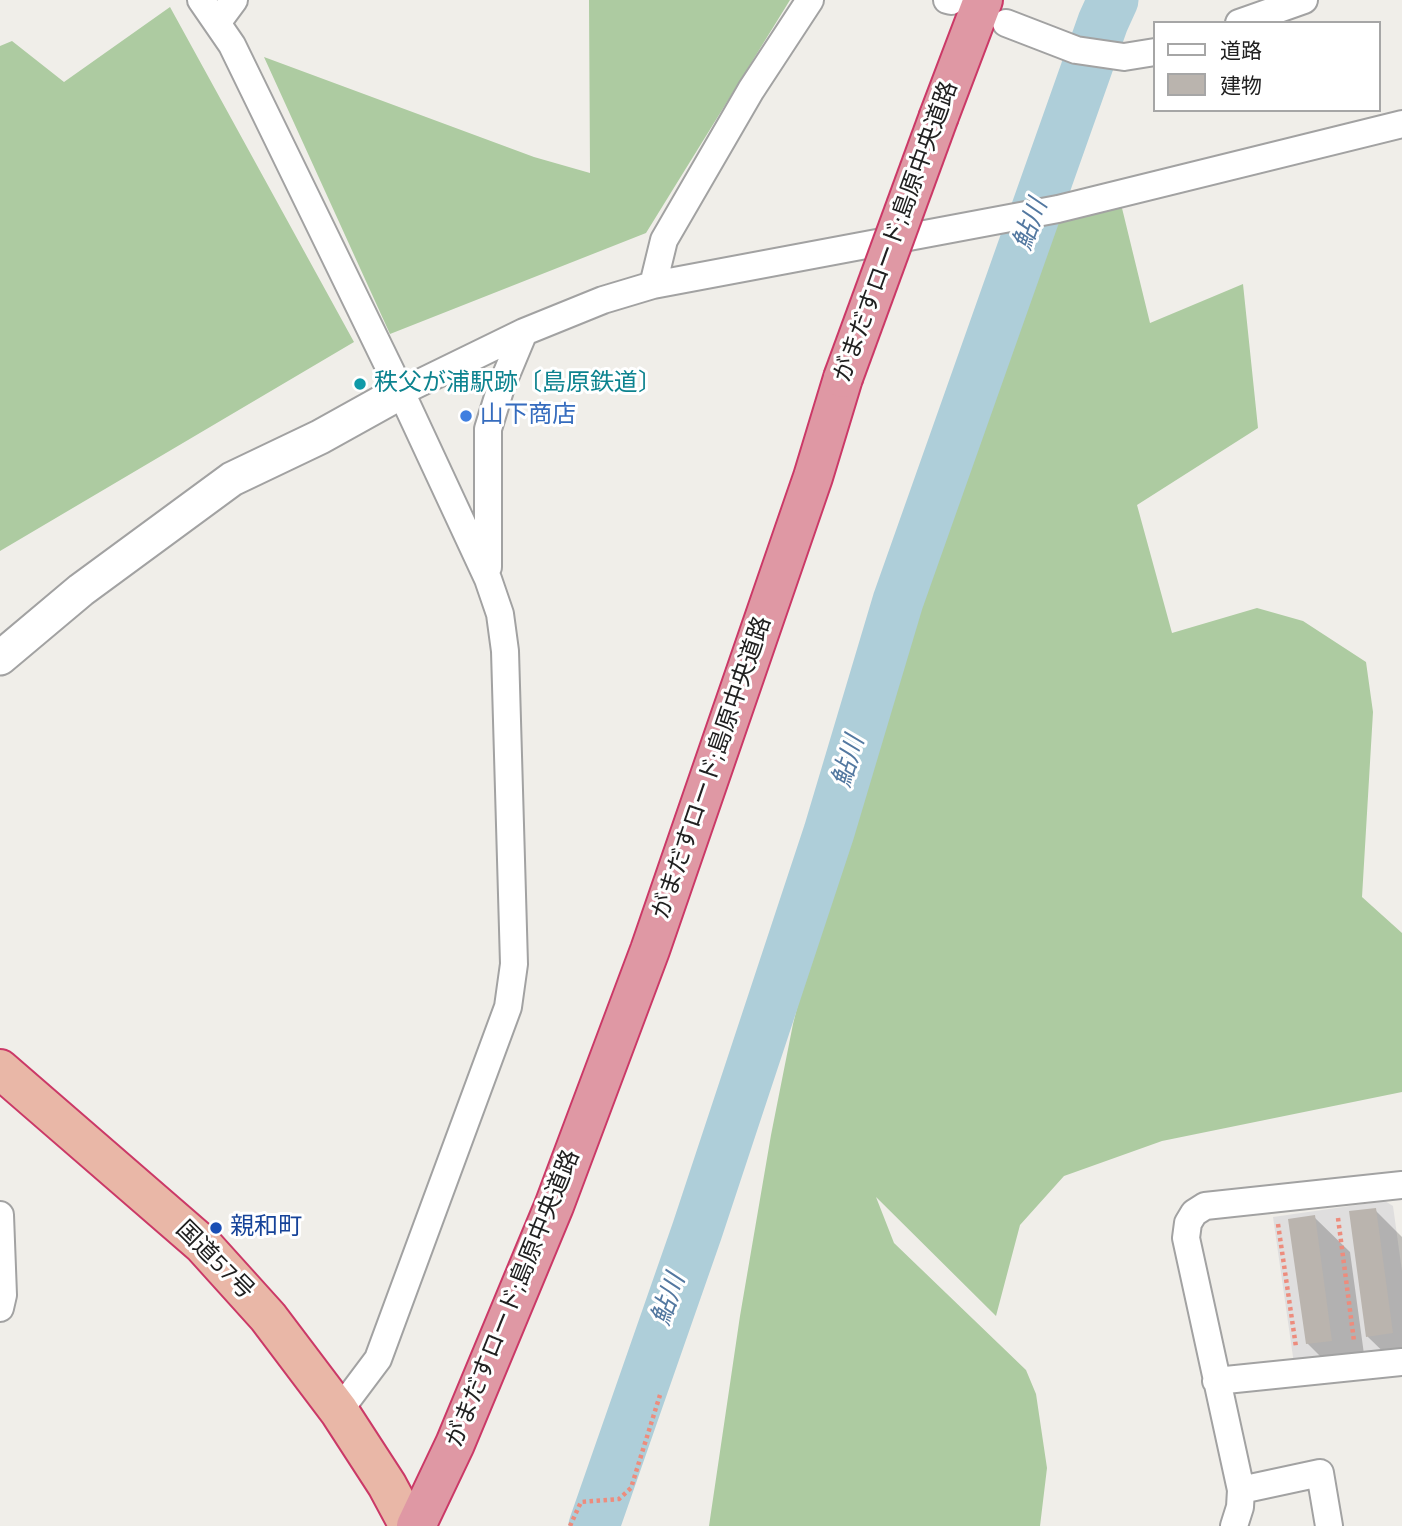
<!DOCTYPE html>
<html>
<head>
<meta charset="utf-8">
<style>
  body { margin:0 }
  #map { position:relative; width:1402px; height:1526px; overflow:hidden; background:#f0eee9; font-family:"Titillium Web","Noto Sans JP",sans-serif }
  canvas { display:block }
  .legend { position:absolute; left:1153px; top:21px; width:228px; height:91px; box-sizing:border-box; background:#fff; border:2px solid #a6a6a6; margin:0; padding:9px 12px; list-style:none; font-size:21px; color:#212121 }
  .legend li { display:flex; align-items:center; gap:14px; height:35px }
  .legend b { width:35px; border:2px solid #a6a6a6 }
</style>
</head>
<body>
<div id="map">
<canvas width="1402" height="1526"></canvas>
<ul class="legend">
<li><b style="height:9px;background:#fff"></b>道路</li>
<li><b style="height:19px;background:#bab4ae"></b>建物</li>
</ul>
</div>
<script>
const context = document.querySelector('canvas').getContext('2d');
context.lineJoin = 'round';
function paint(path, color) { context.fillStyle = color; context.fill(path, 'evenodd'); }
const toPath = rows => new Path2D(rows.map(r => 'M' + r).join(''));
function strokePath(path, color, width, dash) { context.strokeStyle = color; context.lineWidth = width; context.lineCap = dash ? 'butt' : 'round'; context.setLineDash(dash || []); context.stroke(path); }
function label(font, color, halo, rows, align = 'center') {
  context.font = font + ' "Titillium Web","Noto Sans JP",sans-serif'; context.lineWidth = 6; context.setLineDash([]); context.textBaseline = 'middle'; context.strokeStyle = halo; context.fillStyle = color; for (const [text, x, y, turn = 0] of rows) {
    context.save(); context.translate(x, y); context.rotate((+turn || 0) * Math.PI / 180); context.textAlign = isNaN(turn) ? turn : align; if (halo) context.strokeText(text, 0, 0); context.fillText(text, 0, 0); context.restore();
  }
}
const residential = toPath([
  [1385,1201,1393,1206,1402,1271,1402,1349,1294,1364,1273,1217]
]);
const forest = toPath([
  [589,0,790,0,646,233,390,334,264,57,534,157,590,173],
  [170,7,354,342,0,551,0,46,12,41,64,82],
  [1121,204,1150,323,1243,284,1258,428,1137,505,1172,633,1257,608,1303,621,1366,662,1373,712,1362,897,1402,933,1402,1092,1162,1141,1064,1176,1020,1225,996,1316,876,1197,894,1243,1026,1370,1036,1394,1047,1468,1040,1526,709,1526,740,1316,771,1135,793,1024,822,908,863,775,912,589,948,501,1046,225]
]);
const shadow = toPath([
  [1375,1210,1402,1237,1402,1370,1368,1337],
  [1314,1217,1350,1252,1367,1376,1343,1379,1307,1343]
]);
const river = toPath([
  [594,1526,697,1231,829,832,898,601,1103,22,1113,0]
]);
const building = toPath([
  [1376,1208,1393,1333,1366,1337,1349,1211],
  [1315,1215,1332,1341,1306,1344,1288,1219]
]);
const path = toPath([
  [1338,1218,1354,1341],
  [1278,1224,1296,1347],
  [570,1526,581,1502,619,1499,631,1488,660,1395]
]);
const minor = toPath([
  [201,0,232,45,401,392,488,579,500,614,505,651,514,964,508,1007,378,1359,339,1411],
  [947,0,951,1],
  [217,23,234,0],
  [1006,23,1076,50,1124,57,1155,52],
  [1239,23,1304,0],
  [653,285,664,240,751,90,810,0],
  [401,392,524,332,603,300,653,285,1058,209,1402,124],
  [488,567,488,429,501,387,524,332],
  [0,1215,3,1295,0,1308],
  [1216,1381,1402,1362],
  [1241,1490,1320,1473,1329,1526],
  [1234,1526,1240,1507,1241,1490,1186,1238,1188,1223,1194,1213,1205,1206,1402,1185]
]);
const tertiary = toPath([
  [0,658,81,590,232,479,320,437,401,392]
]);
const trunk = toPath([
  [0,1069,203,1245,268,1317,339,1411,387,1485,409,1526]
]);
const motorway = toPath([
  [939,116,983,0],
  [416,1526,455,1444,554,1206,650,950,813,477,843,378]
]);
const motorwayBridge = toPath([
  [843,378,939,116]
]);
const markers = [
  [360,384,7,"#0f9aa8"],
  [466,416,7,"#3f7fe0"],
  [216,1228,7,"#1a4fb4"]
];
const streetNames = [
  ["がまだすロード;島原中央道路",897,232,-70],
  ["がまだすロード;島原中央道路",713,768,-71],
  ["国道57号",214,1261,45],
  ["がまだすロード;島原中央道路",514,1299,-68]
];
const cultureNames = [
  ["秩父が浦駅跡〔島原鉄道〕",374,384]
];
const shopNames = [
  ["山下商店",480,416]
];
const transitNames = [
  ["親和町",230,1228]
];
const waterNames = [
  ["鮎川",1032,225,-70],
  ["鮎川",850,762,-73],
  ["鮎川",670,1300,-71]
];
paint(residential, '#dfdede');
paint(forest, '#adcba1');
paint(shadow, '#0003');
strokePath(river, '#aeced9', 51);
paint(building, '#bab4ae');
strokePath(minor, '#a2a2a2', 30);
strokePath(tertiary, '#a2a2a2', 37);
strokePath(trunk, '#cb3967', 42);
strokePath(motorway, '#cb3967', 42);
strokePath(path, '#ed8c7d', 4.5, [3.5, 3.5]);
strokePath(minor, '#fff', 26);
strokePath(tertiary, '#fff', 33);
strokePath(trunk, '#e9b7a7', 38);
strokePath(motorway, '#df98a4', 38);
strokePath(motorwayBridge, '#cb3967', 42, []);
strokePath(motorwayBridge, '#df98a4', 38);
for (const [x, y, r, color] of markers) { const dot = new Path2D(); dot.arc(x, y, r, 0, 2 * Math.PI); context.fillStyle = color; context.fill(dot); strokePath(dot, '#fff', 2.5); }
label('24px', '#212121', '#fff', streetNames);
label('24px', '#0d838f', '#fff', cultureNames, 'left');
label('24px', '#366cbe', '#fff', shopNames, 'left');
label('24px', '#164399', '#fff', transitNames, 'left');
label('italic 26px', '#5378a0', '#fff', waterNames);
</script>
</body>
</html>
